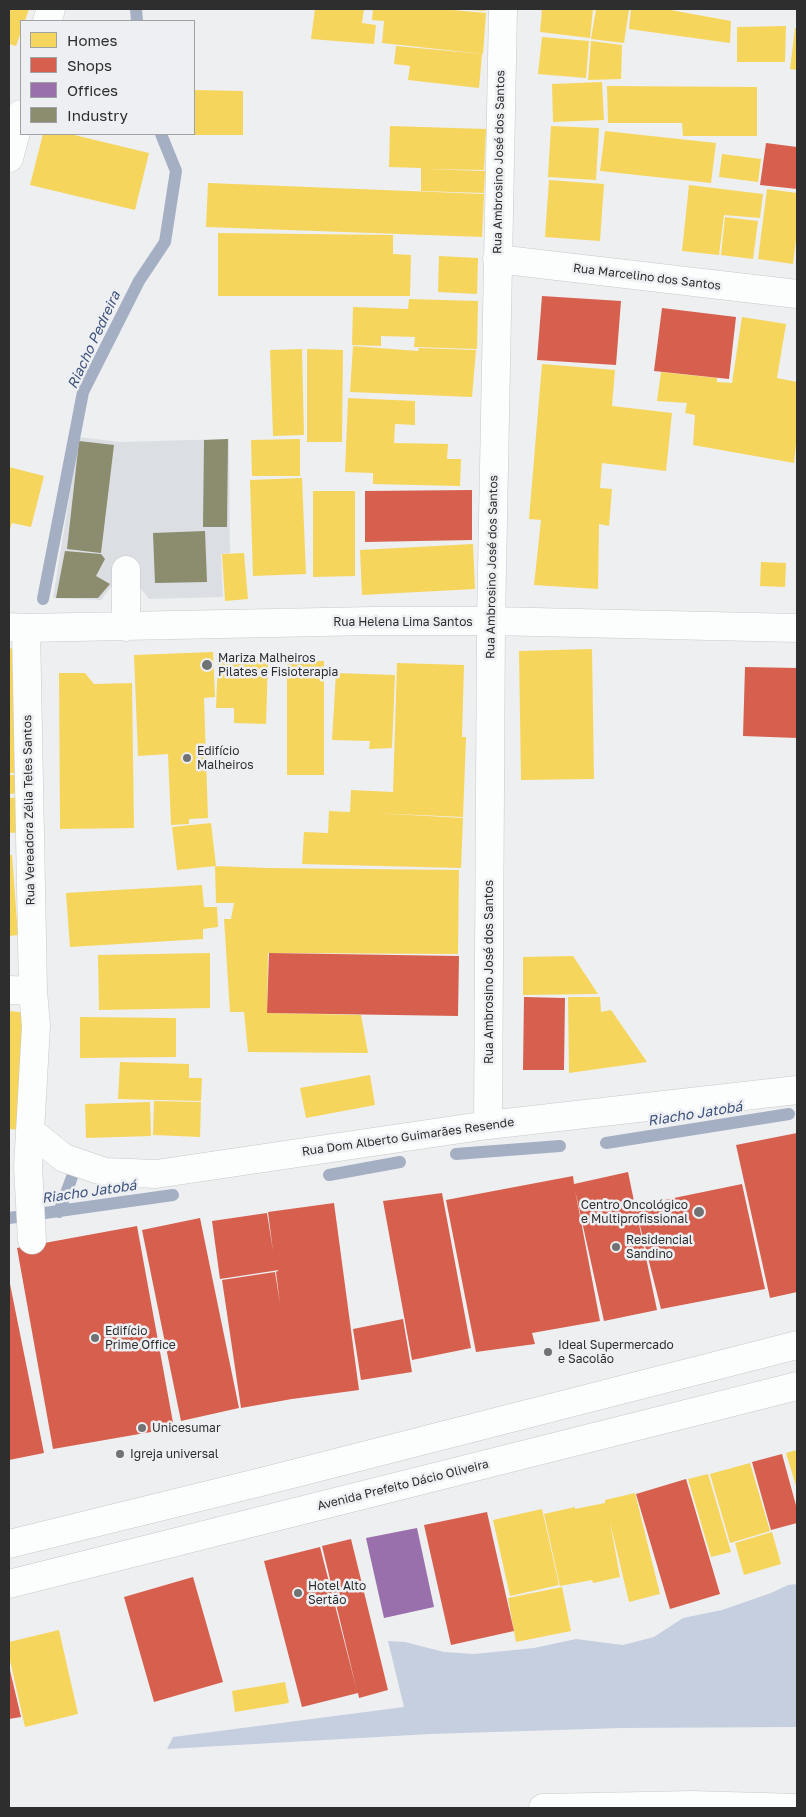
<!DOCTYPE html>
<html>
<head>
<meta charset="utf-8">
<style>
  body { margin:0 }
  #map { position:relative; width:806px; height:1817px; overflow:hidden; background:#eeeff1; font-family:"Golos Text",sans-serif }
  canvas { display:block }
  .frame { position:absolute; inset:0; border:10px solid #2e2e2f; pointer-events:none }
  .legend { position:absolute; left:20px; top:20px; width:175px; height:115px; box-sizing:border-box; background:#edeff2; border:1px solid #a1a2a4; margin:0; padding:6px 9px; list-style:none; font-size:15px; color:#2e2e2f }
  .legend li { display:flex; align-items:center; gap:10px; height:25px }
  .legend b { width:25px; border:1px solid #a1a2a4 }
</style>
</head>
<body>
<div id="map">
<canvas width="806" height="1817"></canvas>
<div class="frame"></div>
<ul class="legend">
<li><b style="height:14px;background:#f6d55c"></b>Homes</li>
<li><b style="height:14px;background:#d6604d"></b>Shops</li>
<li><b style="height:14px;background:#9970ab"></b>Offices</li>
<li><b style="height:14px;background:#8c8c6e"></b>Industry</li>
</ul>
</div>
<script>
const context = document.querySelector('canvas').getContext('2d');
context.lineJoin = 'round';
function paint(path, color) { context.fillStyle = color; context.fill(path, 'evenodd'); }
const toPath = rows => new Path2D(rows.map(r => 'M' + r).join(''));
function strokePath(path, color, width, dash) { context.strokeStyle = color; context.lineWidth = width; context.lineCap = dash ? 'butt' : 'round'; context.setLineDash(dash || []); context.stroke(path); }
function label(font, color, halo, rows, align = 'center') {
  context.font = font + ' "Golos Text",sans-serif'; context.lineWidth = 5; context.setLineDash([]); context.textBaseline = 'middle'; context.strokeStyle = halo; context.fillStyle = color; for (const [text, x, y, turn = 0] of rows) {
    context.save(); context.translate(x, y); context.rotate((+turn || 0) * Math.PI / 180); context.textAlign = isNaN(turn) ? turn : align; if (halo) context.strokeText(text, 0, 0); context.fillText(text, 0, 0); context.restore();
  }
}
const built = toPath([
  [79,437,120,442,229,439,230,553,221,554,223,597,149,599,135,581,115,582,101,600,53,598]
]);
const forest = toPath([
  [797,1584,797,1727,621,1728,430,1734,167,1749,173,1737,404,1707,388,1641,405,1642,444,1652,474,1654,534,1648,576,1639,623,1645,654,1637,683,1618,722,1610,771,1593,788,1585]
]);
const homes = toPath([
  [9,9,29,9,25,21,21,21,21,32,16,46,9,44],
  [315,9,364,9,362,23,376,25,374,44,311,39],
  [373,9,441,9,486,13,483,54,382,43,384,21,372,20],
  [470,9,485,9,485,11,470,10],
  [542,9,593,9,590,38,540,32],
  [596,9,629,9,624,43,591,39],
  [631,9,665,9,731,21,730,43,629,29],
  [786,26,785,62,737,62,737,27],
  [795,28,797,28,797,70,790,69],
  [542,37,589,41,586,78,538,74],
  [591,41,622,45,621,79,588,80],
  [396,46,482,54,479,88,408,80,410,66,394,64],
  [602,82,604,120,553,122,552,84],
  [607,86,757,87,757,136,683,136,682,123,608,123],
  [194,90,243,91,243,135,194,135],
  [390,126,486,129,484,170,424,169,485,171,484,193,421,191,421,168,389,167],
  [551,126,599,128,596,180,548,177],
  [605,131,716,143,711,183,600,171],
  [43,134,70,134,149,153,135,210,30,185],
  [722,154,761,159,758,182,719,177],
  [549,180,604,184,600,241,545,237],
  [208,183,484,194,482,237,206,227],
  [689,185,763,194,760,218,724,215,719,255,682,251],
  [767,189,797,193,797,231,793,264,758,259],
  [725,217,758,221,753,259,721,255],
  [218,233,393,235,393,254,411,255,410,296,218,296],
  [439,256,478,258,477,294,438,292],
  [409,299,478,301,477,349,414,347,415,337,381,336,381,346,352,345,353,307,408,309],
  [742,317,786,324,777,378,797,382,797,435,794,463,693,445,695,415,685,413,687,403,657,401,661,372,717,378,717,382,732,383],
  [353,346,418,351,419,348,476,350,472,397,350,392],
  [302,349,304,435,273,436,270,350],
  [307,349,343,350,342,442,307,442],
  [542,364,615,370,612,406,672,413,666,471,602,463,600,488,612,489,609,526,599,524,598,589,534,585,541,520,529,519],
  [348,398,415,401,415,425,395,424,394,443,448,444,447,459,461,459,460,486,373,484,373,473,345,472],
  [300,439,300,476,252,476,251,440],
  [9,467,44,476,31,527,12,523,9,532],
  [302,478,306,574,253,576,250,480],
  [313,491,355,491,355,576,313,577],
  [473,544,475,589,362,595,360,550],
  [244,553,248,599,225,601,222,554],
  [761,562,786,563,785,587,760,586],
  [13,648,19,773,9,773,9,649],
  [592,649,594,779,521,780,519,651],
  [213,652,215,697,204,698,208,818,189,819,189,824,171,825,168,754,138,756,134,655],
  [218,658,268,661,266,724,234,723,234,708,216,708],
  [287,661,324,661,324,775,287,775],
  [397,663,464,665,462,737,466,737,463,817,373,813,463,818,461,868,302,864,304,832,328,833,329,811,350,812,351,790,393,792],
  [59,673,85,673,94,684,132,683,134,828,60,829],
  [336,673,395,675,392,748,369,749,370,741,332,740],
  [9,775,17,775,18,793,9,794],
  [23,797,24,832,9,833,9,798],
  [211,823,216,866,177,870,172,827],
  [9,855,12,855,18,935,9,936],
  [215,866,268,868,459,870,458,954,268,953,267,1013,361,1015,368,1053,248,1052,244,1012,230,1012,224,919,231,919,234,903,216,903],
  [202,885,204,907,217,907,218,927,203,929,203,939,70,947,66,893],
  [210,953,210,1008,99,1010,98,955],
  [573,956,598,994,523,995,523,957],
  [568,997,600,997,601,1012,611,1010,647,1062,569,1073],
  [9,1011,30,1013,20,1130,9,1129],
  [80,1017,176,1018,176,1057,80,1058],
  [120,1062,189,1064,189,1078,202,1078,201,1101,118,1099],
  [370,1075,375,1105,306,1118,300,1088],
  [154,1101,201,1102,200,1137,153,1135],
  [150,1102,151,1136,86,1138,85,1104],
  [797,1450,797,1489,786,1453],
  [750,1463,770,1531,730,1543,710,1474],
  [708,1474,731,1552,711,1557,688,1479],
  [635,1493,660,1594,629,1602,610,1522,620,1577,593,1583,592,1580,560,1586,544,1514,575,1507,575,1509,605,1503,605,1500],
  [542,1509,559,1585,510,1596,493,1520],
  [772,1532,781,1564,744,1575,735,1543],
  [562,1587,571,1631,516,1642,508,1598],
  [59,1630,78,1714,25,1727,9,1656,9,1642],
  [285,1682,289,1703,235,1712,232,1691]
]);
const shops = toPath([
  [766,143,797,147,797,189,760,185],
  [542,296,621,301,616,365,537,360],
  [662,308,736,317,729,379,654,371],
  [472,490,472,540,365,542,365,491],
  [745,667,797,668,797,738,743,736],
  [269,953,459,956,458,1016,267,1013],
  [524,997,565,998,564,1070,523,1070],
  [797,1133,797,1292,770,1298,736,1145],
  [628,1172,635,1206,742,1184,765,1289,661,1309,636,1210,657,1310,604,1321,575,1190,600,1321,532,1333,535,1344,476,1352,446,1200,573,1176,574,1184],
  [442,1193,471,1348,412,1360,383,1201],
  [334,1203,359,1390,292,1399,241,1408,222,1280,275,1272,280,1304,276,1272,279,1270,220,1279,212,1221,267,1213,273,1251,268,1212],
  [200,1218,239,1408,181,1421,142,1230],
  [137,1226,174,1428,53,1449,17,1248],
  [9,1279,44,1453,9,1460],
  [403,1319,412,1372,361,1380,353,1329],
  [782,1454,797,1509,797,1523,771,1530,752,1462],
  [686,1479,720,1594,670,1609,636,1494],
  [487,1512,514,1631,451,1645,424,1525],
  [351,1539,388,1690,359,1698,358,1693,302,1707,264,1561,320,1547,357,1691,322,1546],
  [193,1577,223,1682,154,1702,124,1597],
  [9,1666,21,1717,9,1719]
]);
const offices = toPath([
  [417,1528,434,1607,384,1618,366,1538]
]);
const industry = toPath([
  [228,439,227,527,203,527,204,440],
  [79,441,114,445,101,553,67,549],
  [205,531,207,582,155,583,153,533],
  [65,551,101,554,105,559,96,576,110,584,98,598,56,598]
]);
const stream = toPath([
  [136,9,137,21],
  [43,599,83,392,139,281,165,242,176,171,161,134],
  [606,1143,789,1114],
  [456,1154,560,1146],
  [329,1175,400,1162],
  [59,1212,72,1177],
  [9,1218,173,1195]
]);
const minor = toPath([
  [47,21,51,9],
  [9,158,21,114],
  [497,259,797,294],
  [126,570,126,627],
  [9,627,26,628,372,621,491,621,797,628],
  [26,628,33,991,36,1026,28,1167,32,1240],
  [9,990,33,991],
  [488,1125,491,621,503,9],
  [30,1131,64,1158,105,1172,156,1174,488,1125,797,1090]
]);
const major = toPath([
  [9,1544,261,1482,797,1345],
  [9,1584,797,1386],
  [543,1808,692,1805,797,1808]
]);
const markers = [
  [207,665,6,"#717273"],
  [187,758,5,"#717273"],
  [699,1212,6,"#717273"],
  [616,1247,5,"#717273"],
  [95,1338,5,"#717273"],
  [548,1352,5,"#717273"],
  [142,1428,5,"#717273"],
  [120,1454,5,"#717273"],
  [298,1593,5,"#717273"]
];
const streetNames = [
  ["Rua Ambrosino José dos Santos",499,162,-89],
  ["Rua Marcelino dos Santos",647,277,7],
  ["Rua Ambrosino José dos Santos",492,567,-89],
  ["Rua Helena Lima Santos",403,622],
  ["Rua Vereadora Zélia Teles Santos",29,810,-91],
  ["Rua Ambrosino José dos Santos",489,972,-90],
  ["Rua Dom Alberto Guimarães Resende",408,1137,-8],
  ["Avenida Prefeito Dácio Oliveira",403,1485,-14]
];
const poiNames = [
  ["Mariza Malheiros",218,658],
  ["Pilates e Fisioterapia",218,672],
  ["Edifício",197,751],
  ["Malheiros",197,765],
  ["Centro Oncológico",688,1205,"right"],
  ["e Multiprofissional",688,1219,"right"],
  ["Residencial",626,1240],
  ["Sandino",626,1254],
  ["Edifício",105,1331],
  ["Prime Office",105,1345],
  ["Ideal Supermercado",558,1345],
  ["e Sacolão",558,1359],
  ["Unicesumar",152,1428],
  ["Igreja universal",130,1454],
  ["Hotel Alto",308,1586],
  ["Sertão",308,1600]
];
const waterNames = [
  ["Riacho Pedreira",94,340,-65],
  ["Riacho Jatobá",695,1114,-9],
  ["Riacho Jatobá",89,1192,-8]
];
paint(built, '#dbdee3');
paint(forest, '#c6cfdf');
paint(homes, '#f6d55c');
paint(shops, '#d6604d');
paint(offices, '#9970ab');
paint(industry, '#8c8c6e');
strokePath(stream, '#a5afc3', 12);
strokePath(minor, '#c8c8ca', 29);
strokePath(major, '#c8c8ca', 29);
strokePath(minor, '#fcfdfd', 28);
strokePath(major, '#fcfdfd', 28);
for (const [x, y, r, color] of markers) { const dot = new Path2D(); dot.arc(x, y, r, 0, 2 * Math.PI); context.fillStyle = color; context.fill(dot); strokePath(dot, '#edeff2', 2); }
label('12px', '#2e2e2f', '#edeff2', streetNames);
label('12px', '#2e2e2f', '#edeff2', poiNames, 'left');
label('italic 14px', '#3e527c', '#edeff2', waterNames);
</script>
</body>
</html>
